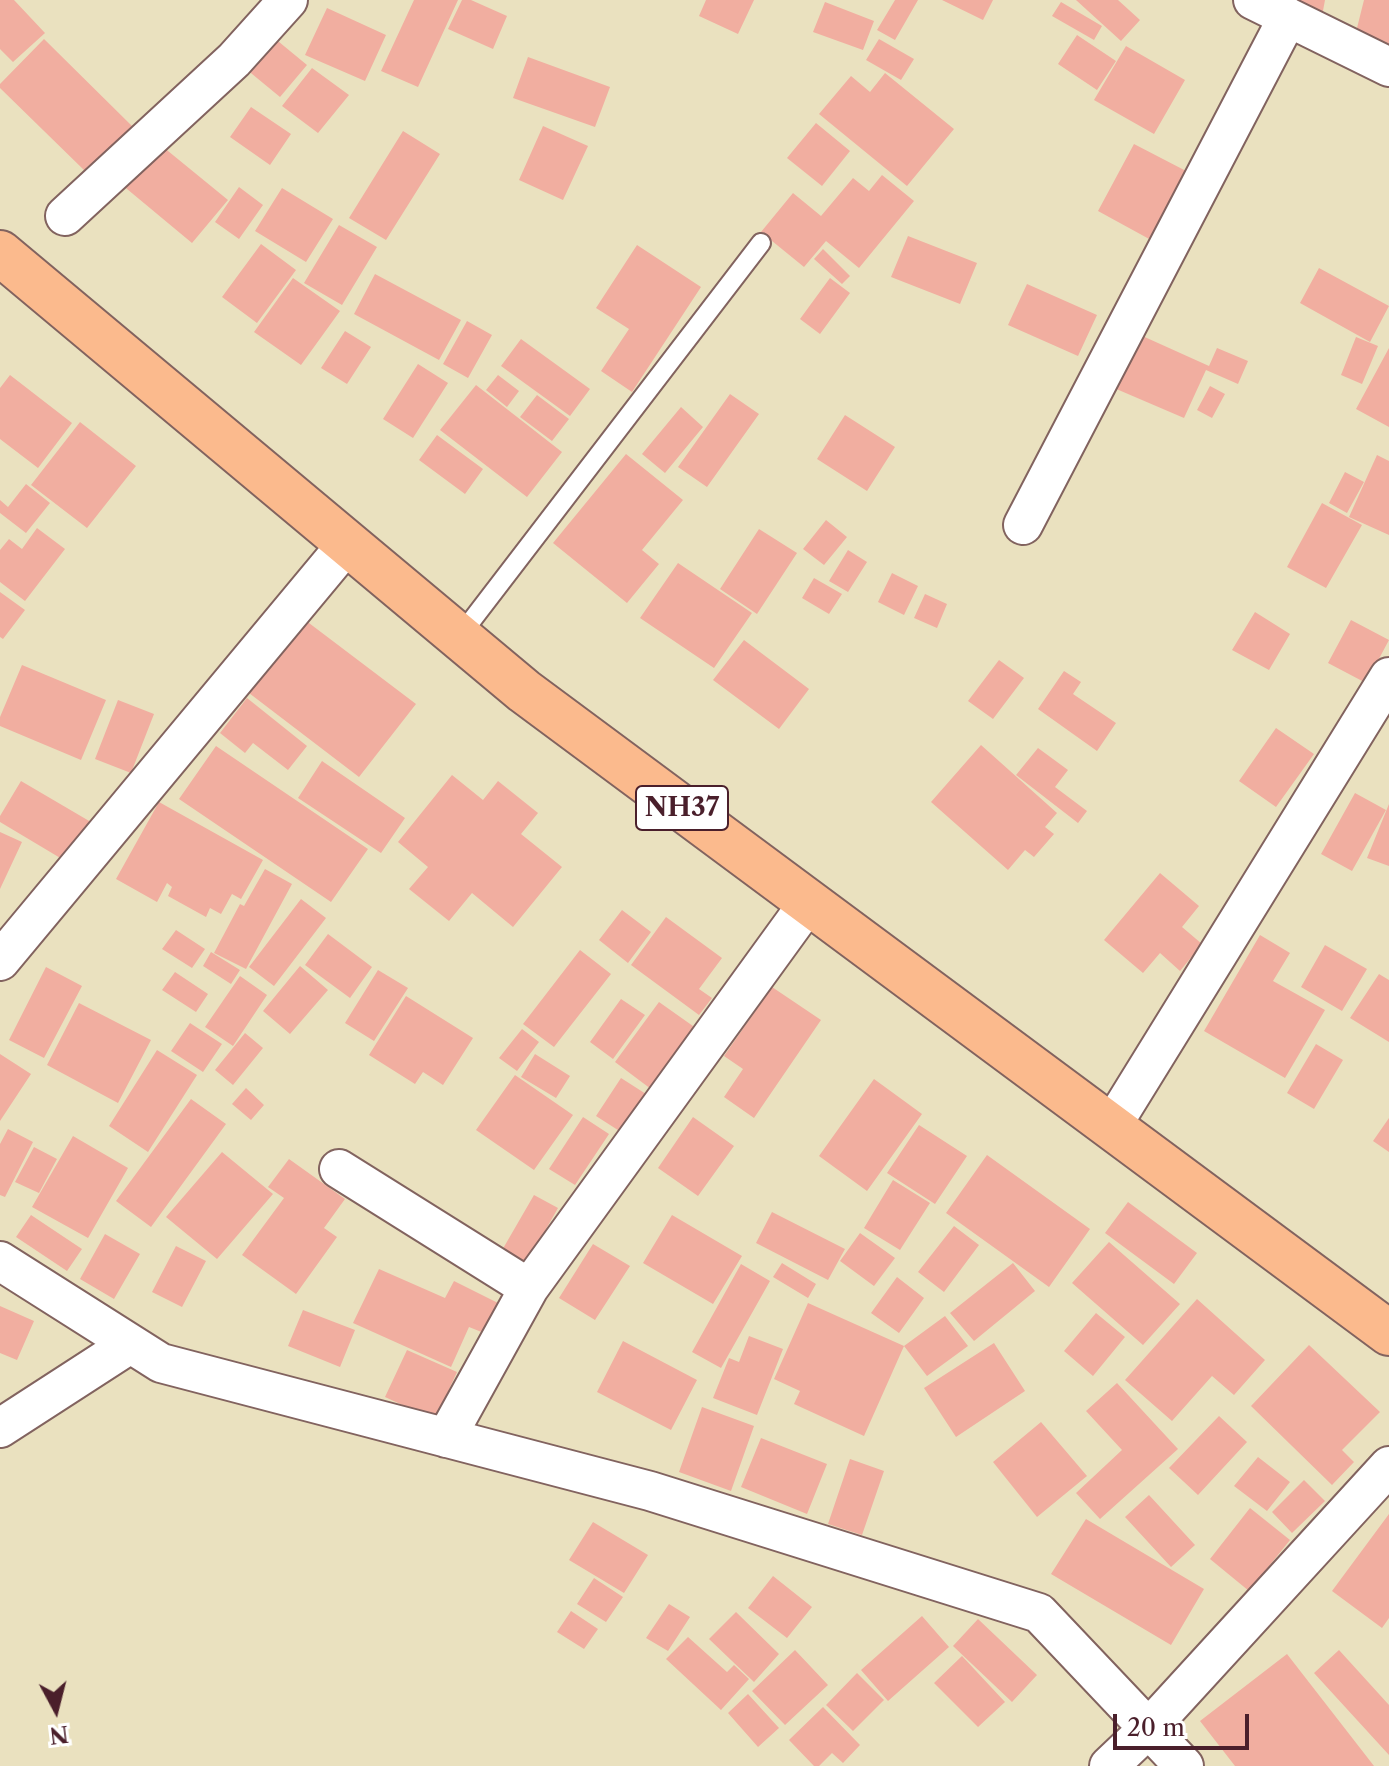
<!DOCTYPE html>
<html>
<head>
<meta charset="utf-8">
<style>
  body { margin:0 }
  #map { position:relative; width:1389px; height:1766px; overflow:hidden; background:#eae1bf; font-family:"Libre Caslon Text",serif }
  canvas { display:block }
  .north { position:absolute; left:16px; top:1670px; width:80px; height:80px; -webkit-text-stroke:6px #fff; paint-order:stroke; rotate:173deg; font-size:22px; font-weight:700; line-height:32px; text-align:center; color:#4a1f2b }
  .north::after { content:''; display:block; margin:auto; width:28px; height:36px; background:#4a1f2b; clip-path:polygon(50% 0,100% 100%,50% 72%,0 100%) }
  .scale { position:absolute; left:1113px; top:1714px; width:136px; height:36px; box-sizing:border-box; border:4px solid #4a1f2b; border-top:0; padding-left:10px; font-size:24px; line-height:28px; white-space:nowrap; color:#4a1f2b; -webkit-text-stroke:6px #fff; paint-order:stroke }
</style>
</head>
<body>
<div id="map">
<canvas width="1389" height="1766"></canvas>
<div class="north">N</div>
<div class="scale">20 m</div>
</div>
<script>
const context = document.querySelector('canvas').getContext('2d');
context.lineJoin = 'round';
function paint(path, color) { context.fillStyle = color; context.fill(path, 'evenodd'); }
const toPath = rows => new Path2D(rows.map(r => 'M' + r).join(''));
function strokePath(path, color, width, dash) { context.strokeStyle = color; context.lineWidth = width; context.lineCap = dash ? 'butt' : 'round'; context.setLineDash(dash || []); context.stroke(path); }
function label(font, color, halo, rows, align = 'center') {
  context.font = font + ' "Libre Caslon Text",serif'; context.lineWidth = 6; context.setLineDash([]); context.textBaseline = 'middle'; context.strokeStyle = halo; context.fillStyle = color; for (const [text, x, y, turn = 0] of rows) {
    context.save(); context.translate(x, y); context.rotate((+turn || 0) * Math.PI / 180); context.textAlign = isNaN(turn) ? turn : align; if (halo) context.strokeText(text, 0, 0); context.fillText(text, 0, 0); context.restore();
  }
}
const building = toPath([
  [0,0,14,0,45,33,13,62,0,49],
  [414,0,458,0,418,87,381,71],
  [462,0,471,0,507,16,493,49,448,29],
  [706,0,754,0,738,34,699,16],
  [895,0,918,0,895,40,877,30],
  [942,0,993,0,983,20],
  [1076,0,1118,0,1140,20,1121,41],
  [1283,0,1325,0,1322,16],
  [1364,0,1389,0,1389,48,1354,40],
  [825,2,874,21,863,50,813,32],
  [1061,2,1102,26,1094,40,1052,16],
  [327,8,386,35,365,81,305,55],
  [1077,35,1116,61,1097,90,1058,64],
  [273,37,307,65,280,97,246,69],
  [44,39,132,126,86,172,0,88,0,84],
  [879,39,914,59,901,80,866,60],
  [1126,46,1185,80,1154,134,1094,100],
  [528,57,610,87,595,127,513,98],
  [312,68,349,95,318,133,282,106],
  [885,73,954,129,907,186,819,114,851,76,870,92],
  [251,107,291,134,270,165,230,137],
  [816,123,850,151,822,186,787,158],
  [543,126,588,146,563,200,519,180],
  [403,131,440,154,386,240,349,218],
  [157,142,228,200,192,243,121,184],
  [1134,144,1188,172,1151,240,1098,211],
  [882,175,914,201,859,268,826,241,804,267,761,232,793,193,821,216,853,178,869,191],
  [239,187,263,205,239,239,215,222],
  [282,188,333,219,306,262,255,231],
  [339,225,377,247,342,305,304,283],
  [908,236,977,263,960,304,891,277],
  [261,244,296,270,257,323,222,297],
  [637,245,701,287,632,392,601,371,629,329,596,308],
  [823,249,850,276,842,284,814,259],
  [1319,268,1389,306,1370,342,1300,303],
  [375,274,461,320,439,360,354,314],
  [293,278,340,311,301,365,254,332],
  [830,278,850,293,820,334,800,319],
  [1027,284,1097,315,1078,356,1008,325],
  [467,321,492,335,468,378,443,364],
  [345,331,371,347,347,384,321,368],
  [1138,334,1209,366,1217,348,1248,361,1238,384,1206,370,1184,418,1114,388],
  [1356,337,1378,346,1362,384,1341,375],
  [521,339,590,389,570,416,501,366],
  [1389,348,1389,427,1356,409],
  [418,364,448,383,413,438,383,419],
  [10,375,72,423,38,468,0,439,0,388],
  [498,375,519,391,507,407,486,390],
  [476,385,562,452,527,497,440,430],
  [1210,386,1225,394,1212,418,1197,410],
  [730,394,759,414,707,487,678,467],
  [537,395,569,419,552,441,520,417],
  [681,407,703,427,665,473,642,454],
  [845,415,895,447,867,491,817,459],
  [80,422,136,466,87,528,31,485],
  [437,435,483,469,465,494,419,460],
  [626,454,683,500,642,550,659,564,627,603,553,543],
  [1377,455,1389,461,1389,535,1349,517],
  [1345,472,1364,482,1347,513,1329,503],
  [26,484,50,503,26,533,0,513,0,500,8,507],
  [1322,503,1362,525,1326,588,1287,567],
  [826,520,847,537,824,565,803,549],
  [37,528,65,549,25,601,0,582,0,550,9,539,22,549],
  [759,529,797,553,757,614,720,589],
  [848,550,867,562,848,592,829,581],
  [678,563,752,613,714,668,640,618],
  [892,573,918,586,904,615,878,602],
  [814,578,842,594,829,614,802,598],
  [0,592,25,610,3,639,0,637],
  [925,594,947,604,937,628,914,618],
  [1255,612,1290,634,1269,670,1232,650],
  [305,620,416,704,359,777,249,693],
  [1351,620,1389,640,1366,683,1328,663],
  [744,640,809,689,779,729,713,680],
  [999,660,1024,678,993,719,968,701],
  [22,665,106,700,81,760,0,726,0,717],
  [1064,671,1081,682,1073,694,1116,723,1097,751,1038,709],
  [247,698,307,746,288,770,253,743,245,753,220,733],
  [118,700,154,714,131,773,95,759],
  [1276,728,1314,754,1276,807,1239,781],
  [981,745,1057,813,1045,827,1054,834,1034,857,1025,850,1008,870,931,802],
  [216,746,368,849,331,902,179,799],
  [1038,748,1068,770,1055,787,1087,811,1078,823,1016,775],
  [322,761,405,818,381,853,298,798],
  [452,775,483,800,498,781,538,813,521,834,562,867,513,927,472,893,449,921,409,889,428,867,398,842],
  [21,781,96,825,72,865,0,822,0,816],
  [1355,793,1386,810,1352,871,1321,854],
  [159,802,263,860,241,899,232,894,221,914,210,908,206,917,168,896,172,887,167,883,157,902,116,879],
  [1389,804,1389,866,1367,858],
  [0,832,22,842,0,889],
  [265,869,292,884,246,969,214,953,240,904,244,906],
  [1160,873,1199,906,1182,927,1202,944,1180,971,1160,953,1143,973,1104,940],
  [301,899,326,918,274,986,249,967],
  [622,910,651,932,628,963,599,940],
  [666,917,722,958,699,989,712,998,699,1015,631,965],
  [176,930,205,949,192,968,162,949],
  [328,934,372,967,350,998,305,965],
  [1260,935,1290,953,1273,981,1325,1010,1285,1078,1204,1031],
  [1325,945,1367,969,1342,1011,1301,987],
  [580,950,611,974,554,1047,523,1024],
  [211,952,240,970,231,984,203,966],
  [300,966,328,990,290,1034,263,1011],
  [46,967,82,986,44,1058,9,1040],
  [378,970,408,988,374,1041,345,1023],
  [175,972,208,994,196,1012,162,990],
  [1379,974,1389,980,1389,1042,1350,1018],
  [240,976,267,995,233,1046,205,1027],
  [772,987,821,1020,754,1118,724,1097,743,1069,724,1056],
  [406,996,473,1038,443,1085,423,1072,415,1084,369,1055],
  [621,999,645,1015,613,1059,590,1042],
  [659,1002,700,1031,655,1092,615,1062],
  [79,1003,151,1040,118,1103,47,1065],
  [190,1023,222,1044,203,1072,171,1051],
  [522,1029,539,1042,517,1071,499,1058],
  [245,1033,263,1048,233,1085,215,1070],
  [1316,1044,1343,1060,1314,1109,1287,1093],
  [157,1050,197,1075,148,1152,109,1126],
  [0,1054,31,1074,0,1121],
  [535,1054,570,1076,556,1098,521,1077],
  [515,1075,573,1115,534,1170,476,1130],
  [621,1078,646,1094,621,1132,596,1116],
  [874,1079,922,1114,867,1191,819,1156],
  [246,1088,264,1105,251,1120,232,1104],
  [191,1099,226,1124,151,1227,116,1201],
  [583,1117,609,1134,575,1185,549,1169],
  [693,1117,734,1146,698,1196,658,1168],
  [1389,1118,1389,1152,1373,1141],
  [919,1125,967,1156,935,1204,887,1173],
  [8,1129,33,1142,5,1197,0,1195,0,1144],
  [73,1136,128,1168,88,1238,32,1207],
  [34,1147,57,1159,39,1193,15,1182],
  [222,1152,273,1194,217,1259,166,1217],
  [987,1155,1090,1229,1049,1287,946,1213],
  [289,1159,345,1199,324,1228,337,1237,296,1294,242,1255,284,1198,268,1187],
  [893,1180,930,1203,900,1250,864,1228],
  [534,1195,558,1208,525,1266,501,1252],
  [1128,1202,1197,1253,1174,1284,1105,1233],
  [772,1212,845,1249,828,1280,756,1243],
  [31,1215,82,1249,67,1271,16,1237],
  [672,1215,742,1256,713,1304,643,1263],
  [954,1226,979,1245,944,1292,918,1272],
  [860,1233,895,1258,874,1286,840,1261],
  [105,1234,140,1254,114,1299,80,1279],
  [1109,1242,1180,1304,1143,1345,1072,1283],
  [593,1244,630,1266,595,1320,559,1298],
  [176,1246,206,1261,182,1307,152,1292],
  [782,1263,816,1284,808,1298,773,1277],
  [1013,1263,1035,1291,974,1341,950,1313],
  [741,1264,770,1281,721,1368,692,1352],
  [379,1269,445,1298,454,1281,498,1303,484,1333,469,1327,451,1367,353,1323],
  [897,1277,924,1298,899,1333,871,1313],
  [1197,1299,1265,1360,1234,1395,1212,1376,1172,1421,1125,1380],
  [808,1303,904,1346,864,1436,794,1404,800,1391,774,1379],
  [0,1306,34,1321,17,1360,0,1353],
  [303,1310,355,1330,340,1367,288,1346],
  [1096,1313,1125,1337,1093,1376,1064,1351],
  [945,1316,968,1346,927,1376,904,1346],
  [749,1336,783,1349,757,1415,713,1398,729,1358,739,1362],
  [623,1341,697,1380,671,1430,597,1392],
  [994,1343,1025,1391,956,1437,924,1388],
  [1309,1345,1380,1412,1342,1450,1354,1462,1332,1485,1251,1406],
  [407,1350,457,1372,435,1420,385,1397],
  [1117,1383,1178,1449,1100,1519,1076,1493,1122,1450,1086,1411],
  [702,1407,754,1426,731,1491,679,1472],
  [1219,1416,1247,1442,1198,1495,1169,1468],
  [1041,1422,1087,1476,1037,1517,993,1462],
  [761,1438,827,1464,807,1514,741,1487],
  [1258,1457,1290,1482,1267,1511,1234,1486],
  [850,1459,884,1471,862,1535,828,1524],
  [1304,1480,1325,1501,1292,1533,1272,1512],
  [1149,1495,1195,1545,1171,1567,1125,1517],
  [1250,1508,1290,1540,1249,1591,1210,1559],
  [1389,1514,1389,1618,1382,1628,1332,1591],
  [1086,1519,1204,1589,1171,1645,1051,1574],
  [593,1522,648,1555,624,1593,569,1560],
  [773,1576,812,1607,787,1638,748,1608],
  [594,1578,623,1597,606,1622,577,1604],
  [669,1604,690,1617,668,1651,646,1638],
  [571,1611,598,1629,584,1649,557,1632],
  [736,1612,779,1654,754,1682,709,1639],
  [922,1616,949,1647,888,1701,861,1670],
  [978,1619,1037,1675,1012,1702,953,1646],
  [688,1637,727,1672,734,1665,749,1679,721,1710,666,1659],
  [795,1650,828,1685,785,1725,752,1691],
  [1339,1650,1389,1705,1389,1755,1314,1673],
  [1287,1654,1374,1766,1235,1766,1200,1721],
  [962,1656,1005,1702,978,1727,934,1683],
  [857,1673,884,1700,853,1731,826,1705],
  [748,1694,779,1728,758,1747,728,1713],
  [823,1707,860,1745,843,1763,832,1753,819,1766,814,1766,789,1740]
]);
const lane = toPath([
  [459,637,761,243]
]);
const street = toPath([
  [1253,0,1389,67],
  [65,216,234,60,288,0],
  [1023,525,1288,17],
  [0,961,347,544],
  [1111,1127,1389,677],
  [339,1169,529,1288],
  [0,1261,161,1363,650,1491,1039,1613,1184,1766],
  [0,1428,130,1344],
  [446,1438,529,1288,809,902],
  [1109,1766,1149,1728,1389,1466]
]);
const highway = toPath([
  [0,253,524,691,1389,1333]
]);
const shields = [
  [682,808,92]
];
const shieldNames = [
  ["NH37",682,808]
];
paint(building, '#f1aea0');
strokePath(lane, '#82635f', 22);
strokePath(street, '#82635f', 42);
strokePath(highway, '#82635f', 48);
strokePath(lane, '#fff', 18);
strokePath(street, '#fff', 38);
strokePath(highway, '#fbba8d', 44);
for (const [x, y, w] of shields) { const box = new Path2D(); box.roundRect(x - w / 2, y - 22, w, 44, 6); context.fillStyle = '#fff'; context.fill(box); strokePath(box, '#4a1f2b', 2); }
label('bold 26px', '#4a1f2b', null, shieldNames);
</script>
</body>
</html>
